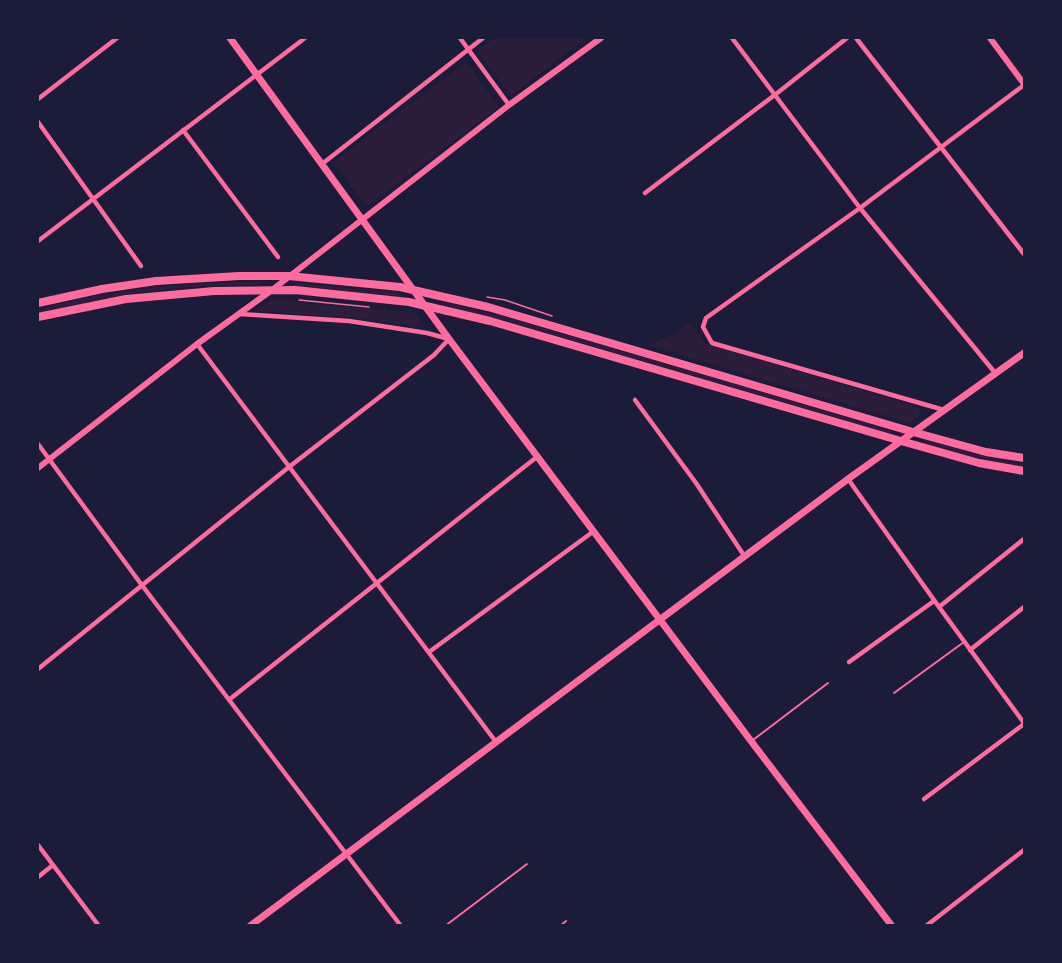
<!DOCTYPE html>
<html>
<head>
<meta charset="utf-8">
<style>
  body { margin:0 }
  #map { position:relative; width:1062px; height:963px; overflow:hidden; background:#1b1b3a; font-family:"Public Sans",sans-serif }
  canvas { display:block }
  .frame { position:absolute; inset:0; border:39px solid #1b1b3a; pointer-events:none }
</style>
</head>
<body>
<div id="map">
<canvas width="1062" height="963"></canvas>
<div class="frame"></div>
</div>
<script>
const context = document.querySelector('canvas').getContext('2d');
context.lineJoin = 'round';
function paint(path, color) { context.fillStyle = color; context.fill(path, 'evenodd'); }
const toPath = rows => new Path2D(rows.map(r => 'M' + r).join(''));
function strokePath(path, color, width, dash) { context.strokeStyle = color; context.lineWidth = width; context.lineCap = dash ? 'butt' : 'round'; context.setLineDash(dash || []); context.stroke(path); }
const green = toPath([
  [494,38,586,38,511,96,477,51],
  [466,62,499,107,367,206,333,162],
  [262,282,256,285,203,286,141,292,38,313,38,309,93,296,148,288,202,283],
  [297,283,398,292,399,297,292,286],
  [282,299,309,304,414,312,425,328,358,318,255,311,269,302],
  [440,301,513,319,893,431,889,433,513,323,443,306],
  [690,322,706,344,913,405,919,408,920,416,910,423,648,345,677,333],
  [926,440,996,459,1024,464,1024,468,967,455,921,442]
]);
const path = toPath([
  [487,297,505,300,552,316],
  [299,300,369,307]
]);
const service = toPath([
  [894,693,964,642],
  [753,740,828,683],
  [445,926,527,864],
  [560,926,566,921]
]);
const minor = toPath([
  [460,38,509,105],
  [732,38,860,208,996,374],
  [856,38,1024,254],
  [38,99,117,38],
  [38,122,141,266],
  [183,130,278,257],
  [322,164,483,38],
  [645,193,776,94,847,38],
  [38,241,305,38],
  [197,344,496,742],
  [635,400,696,483,745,557],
  [944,410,712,343,703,327,706,318,860,208,1024,85],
  [38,444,141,584,401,926],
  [848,479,939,607,1024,723],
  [939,607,1024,539],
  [970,650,1024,607],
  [429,652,594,531],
  [849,662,934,601],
  [38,669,289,467,434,355,449,339,427,333,349,321,240,314],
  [230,699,538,456],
  [924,799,1024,724],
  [38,845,99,926],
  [38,877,53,865],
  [926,926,1024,850]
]);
const tertiary = toPath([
  [990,38,1024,84],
  [38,468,197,344,272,290,509,105,601,38]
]);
const secondary = toPath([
  [230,38,449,339,751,741,892,926],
  [250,926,848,479,1024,353]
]);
const primary = toPath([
  [38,303,102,289,156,281,239,276,289,276,400,287,488,307,913,432,986,452,1024,458],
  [38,317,126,299,214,291,295,290,409,302,490,321,901,441,979,463,1024,471]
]);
paint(green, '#2a1e3b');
strokePath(path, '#ff6b9d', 1.5);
strokePath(service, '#ff6b9d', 2);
strokePath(minor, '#ff6b9d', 4.5);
strokePath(tertiary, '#ff6b9d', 6);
strokePath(secondary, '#ff6b9d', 7);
strokePath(primary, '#ff6b9d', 8);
</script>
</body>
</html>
